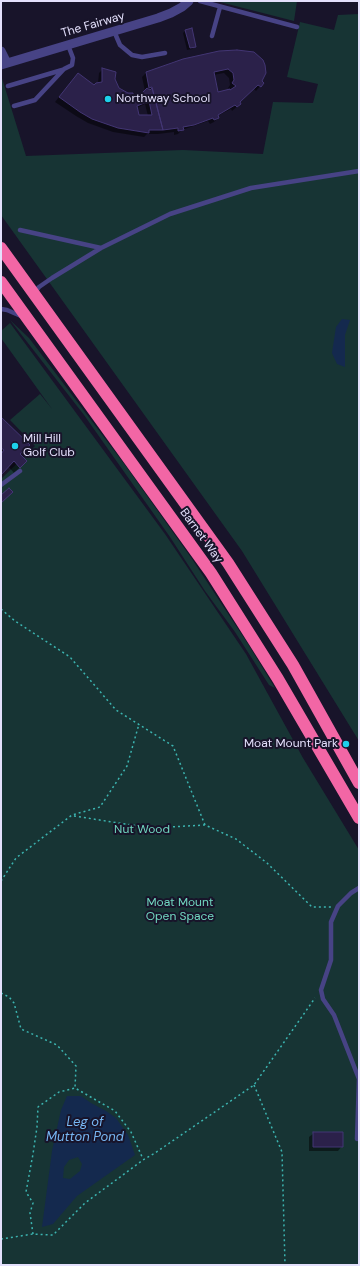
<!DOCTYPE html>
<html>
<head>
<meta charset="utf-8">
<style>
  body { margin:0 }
  #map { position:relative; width:360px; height:1266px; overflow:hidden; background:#18142a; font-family:"DM Sans",sans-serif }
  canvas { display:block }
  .frame { position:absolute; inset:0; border:2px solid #e4e0fc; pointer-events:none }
</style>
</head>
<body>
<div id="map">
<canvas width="360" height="1266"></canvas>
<div class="frame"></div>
</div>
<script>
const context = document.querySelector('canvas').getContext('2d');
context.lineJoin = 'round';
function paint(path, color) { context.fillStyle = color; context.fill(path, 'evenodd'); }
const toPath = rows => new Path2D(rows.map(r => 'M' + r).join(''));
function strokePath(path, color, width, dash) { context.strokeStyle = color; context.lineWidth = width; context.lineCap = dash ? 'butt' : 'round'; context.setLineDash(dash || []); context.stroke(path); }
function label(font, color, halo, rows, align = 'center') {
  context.font = font + ' "DM Sans",sans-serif'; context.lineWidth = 4; context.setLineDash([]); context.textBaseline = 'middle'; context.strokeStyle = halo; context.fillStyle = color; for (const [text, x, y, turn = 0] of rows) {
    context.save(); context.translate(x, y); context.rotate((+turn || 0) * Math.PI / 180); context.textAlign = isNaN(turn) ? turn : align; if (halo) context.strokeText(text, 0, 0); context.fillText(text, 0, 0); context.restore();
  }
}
const green = toPath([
  [216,1,297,1,294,21],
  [359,14,359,741,242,551,1,215,1,75,26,156,183,150,263,154,273,102,313,103,318,84,287,77,300,22,334,30,338,15],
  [10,320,29,338,125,465,192,559,248,644,275,688,269,685,235,632,205,591,170,537,84,415],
  [10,323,165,534,246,654,303,758,359,850,359,1265,1,1265,1,479,35,446,10,420,40,394,52,409,1,338,1,331]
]);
const water = toPath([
  [342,319,350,320,345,335,345,367,337,364,332,353,336,327],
  [67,1096,81,1096,91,1103,106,1111,116,1118,128,1135,135,1155,77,1196,53,1224,42,1227,52,1151,61,1110],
  [78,1157,82,1164,80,1171,70,1179,63,1178,64,1167,69,1160]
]);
const shadow = toPath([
  [186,30,195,46,192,49,187,50,183,33],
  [219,52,263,83,256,91,254,89,239,102,240,104,232,111,231,109,217,116,218,118,214,122,210,124,208,121,182,130,178,134,174,135,174,132,158,134,147,134,144,137,113,132,88,123,76,116,55,102,74,78,94,86,98,83,99,73,103,69,114,79,118,88,133,97,138,96,145,91,142,77,146,73,173,62],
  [224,73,229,78,230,85,228,88,230,90,217,93,213,75],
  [145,104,148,116,138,116,137,108],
  [1,418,19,454,26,461,14,473,8,466,1,473],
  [314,1133,342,1146,338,1151,309,1151,309,1137]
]);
const building = toPath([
  [192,28,196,47,190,48,185,30,192,28],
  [237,50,254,52,263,60,265,65,266,73,262,81,264,83,261,87,258,85,240,102,241,104,237,107,235,105,218,115,219,118,214,120,213,118,194,125,183,127,184,130,178,131,178,128,163,130,152,87,149,88,146,72,183,59,219,51,237,50],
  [228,69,233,73,234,80,232,83,236,86,230,90,230,89,218,92,214,72,228,69],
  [102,68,116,72,115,79,119,88,128,93,133,93,133,96,141,94,147,88,150,90,152,88,163,130,149,130,149,133,118,128,92,119,80,112,59,97,78,73,94,85,96,83,102,82,102,68],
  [149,101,152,115,139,115,137,106,149,101],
  [1,417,30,445,20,454,27,461,20,468,14,461,1,475,1,454,4,450,1,448,1,417],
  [9,488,13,492,1,503,1,495,9,488],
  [313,1132,343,1132,343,1147,313,1147,313,1132]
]);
const path = toPath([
  [1,609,15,621,70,657,116,710,173,746,205,825,236,839,267,863,312,907,331,907],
  [74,816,151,828,205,825],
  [1,881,16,858,72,815,100,807,127,766,139,724],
  [1,993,9,997,14,1003,21,1029,57,1045,76,1066,75,1088],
  [254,1085,282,1152,285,1265],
  [33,1234,30,1213,33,1203,26,1192,33,1154,37,1127,38,1107,59,1092,75,1088,115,1111,131,1132,143,1159],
  [1,1239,33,1234,53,1235,85,1203,143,1160,155,1153,254,1085,315,998]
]);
const lane = toPath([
  [200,1,297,27],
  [114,31,120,45,132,55,142,57,165,53],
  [212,36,220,7],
  [8,86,62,70],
  [14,106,35,100,64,69,72,65,73,58,68,45],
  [20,230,101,248,170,214,251,188,359,171],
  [34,293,39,287,52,278,101,248],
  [1,309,7,310,21,316],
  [1,485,20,471],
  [357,1139,359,1079,334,1015,323,999,321,990,331,960,331,922,338,906,351,893,359,888]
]);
const street = toPath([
  [1,51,7,63],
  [1,65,158,18,171,13,182,7,189,1]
]);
const highway = toPath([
  [1,248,228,563,293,665,359,783],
  [1,282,211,573,278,679,359,818]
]);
const markers = [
  [108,99,4,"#1dd1eb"],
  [15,446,4,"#1dd1eb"],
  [346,744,4,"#1dd1eb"]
];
const streetNames = [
  ["The Fairway",93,25,-16],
  ["Barnet Way",201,536,54]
];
const poiNames = [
  ["Northway School",116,99],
  ["Mill Hill",23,439],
  ["Golf Club",23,453],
  ["Moat Mount Park",338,744,"right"]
];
const parkNames = [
  ["Nut Wood",142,830],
  ["Moat Mount",180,903],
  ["Open Space",180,917]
];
const waterNames = [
  ["Leg of",85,1123],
  ["Mutton Pond",85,1138]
];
paint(green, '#173434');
paint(water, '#14294e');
paint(shadow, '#0007');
paint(building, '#2b214a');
strokePath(building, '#433674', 1);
strokePath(path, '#3cb4b0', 1.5, [2, 3]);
strokePath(lane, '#474385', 4.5);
strokePath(street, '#474385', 9);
strokePath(highway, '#f266a5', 12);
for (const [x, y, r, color] of markers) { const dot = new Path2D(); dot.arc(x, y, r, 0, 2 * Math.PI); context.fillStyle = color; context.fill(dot); strokePath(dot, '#18142a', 1.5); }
label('12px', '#e4e0fc', '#18142a', streetNames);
label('12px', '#e4e0fc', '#18142a', poiNames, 'left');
label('12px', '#71d8c1', '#18142a', parkNames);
label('italic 13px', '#77b7f3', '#18142a', waterNames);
</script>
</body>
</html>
